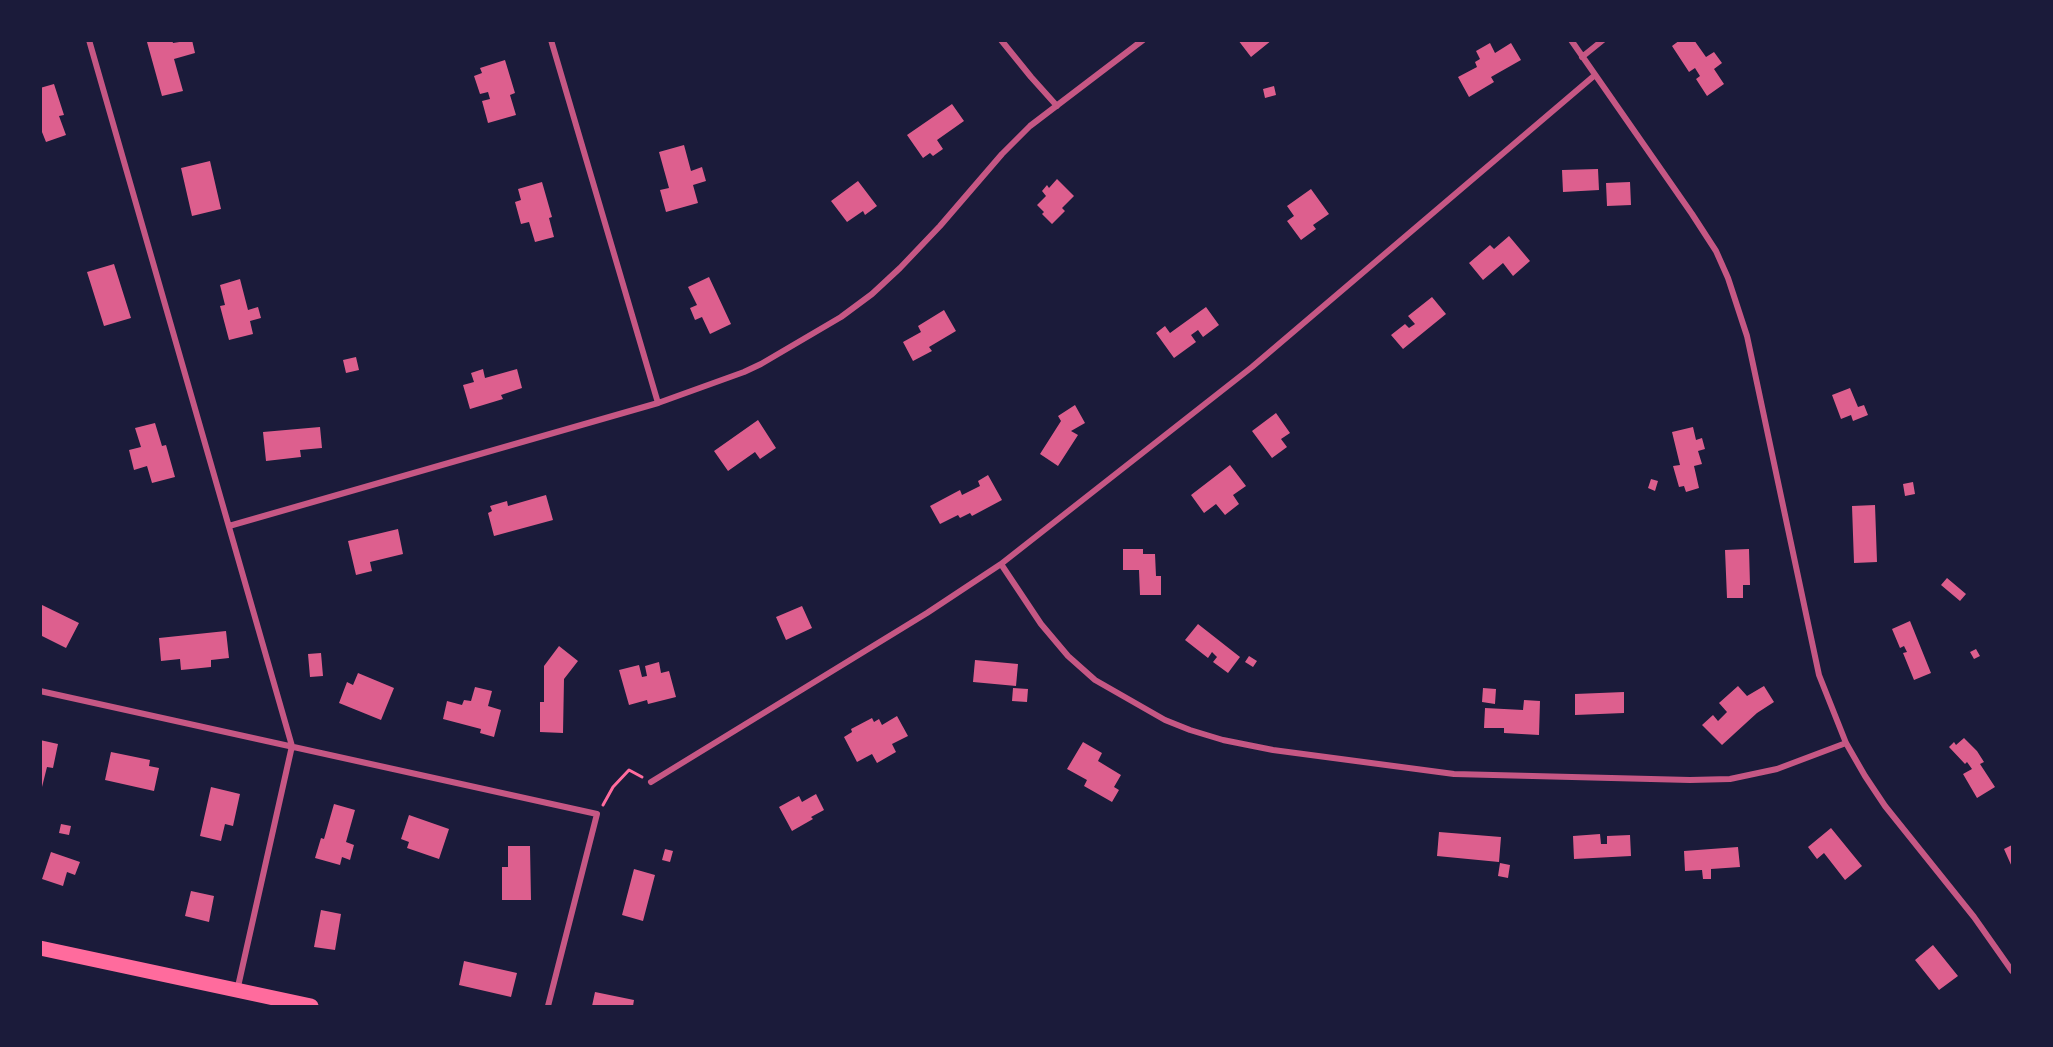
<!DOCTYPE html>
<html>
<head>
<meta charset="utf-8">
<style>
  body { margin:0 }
  #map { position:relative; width:2053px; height:1047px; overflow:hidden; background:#1b1b3a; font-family:"Titillium Web",sans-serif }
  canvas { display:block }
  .frame { position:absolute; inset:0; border:42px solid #1b1b3a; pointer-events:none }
</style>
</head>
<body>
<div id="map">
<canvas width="2053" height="1047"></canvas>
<div class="frame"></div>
</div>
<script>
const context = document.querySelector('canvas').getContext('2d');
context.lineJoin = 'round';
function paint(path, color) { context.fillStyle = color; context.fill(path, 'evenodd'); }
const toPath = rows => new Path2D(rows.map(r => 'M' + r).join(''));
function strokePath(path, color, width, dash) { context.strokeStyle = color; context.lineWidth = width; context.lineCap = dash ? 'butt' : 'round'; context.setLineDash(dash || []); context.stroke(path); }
const building = toPath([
  [153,40,172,40,173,43,192,40,195,53,174,59,183,91,162,96,147,42],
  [1238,40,1272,40,1251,57],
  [1680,40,1694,40,1706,57,1714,52,1722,63,1714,69,1724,84,1707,96,1696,79,1700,76,1695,68,1689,72,1672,46],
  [1490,43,1495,53,1511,43,1521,60,1491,77,1494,82,1469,97,1458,77,1477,67,1475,62,1480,59,1476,51],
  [505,60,515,93,510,95,516,115,488,123,482,101,490,99,488,92,480,94,474,76,482,73,480,68],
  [54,84,64,115,59,116,66,135,46,142,40,127,40,88],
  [1274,86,1276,95,1265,98,1263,89],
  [952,104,964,121,937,140,943,149,933,156,930,153,923,158,907,135],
  [684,145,691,171,702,167,706,181,693,185,698,203,666,212,660,190,669,188,659,152],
  [210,161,221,209,192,216,181,168],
  [1598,169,1599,190,1563,192,1562,170],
  [1057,179,1074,196,1062,208,1065,211,1052,224,1042,214,1044,212,1037,205,1046,196,1042,191,1047,185,1049,188],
  [858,181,877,206,865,215,863,211,847,222,831,201],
  [542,182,552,217,549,218,554,237,535,242,529,222,521,224,515,202,521,200,518,189],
  [1630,182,1631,205,1607,206,1606,183],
  [1311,189,1329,214,1313,225,1316,229,1301,240,1287,221,1294,216,1287,206],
  [1509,236,1530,261,1513,276,1503,263,1483,280,1469,263,1490,245,1494,249],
  [114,264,131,318,104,326,87,272],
  [709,277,731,324,710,334,702,317,695,320,690,308,697,305,688,287],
  [240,279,248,310,258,307,261,318,250,321,253,334,229,340,220,306,225,305,220,285],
  [1432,297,1446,314,1403,349,1391,335,1405,324,1409,328,1415,324,1408,316],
  [1206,307,1219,325,1203,337,1198,330,1191,335,1196,342,1174,358,1156,333,1165,326,1170,333],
  [944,310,956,331,929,347,932,351,913,361,903,342,921,332,918,326],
  [356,357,359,370,346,373,343,360],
  [483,369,485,378,517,369,522,388,501,395,503,399,470,409,463,385,474,382,471,373],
  [1850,388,1858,407,1864,405,1868,415,1853,421,1851,415,1841,419,1832,395],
  [1075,405,1085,423,1071,431,1078,435,1058,466,1040,454,1061,421,1058,416],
  [1276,413,1290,433,1281,439,1287,447,1272,458,1252,431],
  [758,420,776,448,760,459,755,452,728,471,714,451],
  [155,423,162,446,166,445,175,477,152,483,147,466,134,470,129,450,141,447,135,428],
  [320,427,322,448,300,450,301,457,266,461,263,432],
  [1693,427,1696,440,1702,438,1705,449,1698,451,1702,464,1694,466,1699,488,1686,492,1684,486,1679,487,1673,466,1680,465,1672,432],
  [1230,465,1246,486,1233,495,1239,504,1225,515,1216,504,1204,513,1191,495],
  [988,475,1002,500,972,516,970,513,960,518,958,515,940,524,930,506,960,490,962,495,980,486,978,481],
  [1651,479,1658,481,1655,491,1648,488],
  [1913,482,1915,494,1905,496,1903,484],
  [546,495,553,520,494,536,488,513,492,511,490,506,507,501,508,506],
  [1875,505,1877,562,1854,563,1852,506],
  [398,529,403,554,370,562,372,571,356,575,348,541],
  [1123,549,1143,549,1143,554,1155,554,1156,576,1161,576,1161,595,1140,595,1139,570,1123,570],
  [1749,549,1750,585,1743,585,1743,598,1727,598,1725,550],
  [1947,578,1966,594,1960,601,1941,585],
  [40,604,79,623,66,648,40,635],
  [802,606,812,628,786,640,776,617],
  [1910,621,1931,673,1914,680,1903,653,1907,652,1904,646,1900,648,1892,629],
  [1198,624,1240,657,1228,673,1213,662,1217,657,1212,652,1208,658,1185,640],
  [226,631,229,658,211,660,211,667,181,670,180,659,161,661,159,638],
  [559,646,578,661,564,679,563,733,540,732,540,702,544,702,544,666],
  [1976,649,1980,656,1974,659,1970,652],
  [321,653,323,676,310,677,308,654],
  [1249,656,1257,661,1253,667,1245,662],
  [975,660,1018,664,1016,686,973,682],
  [659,662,661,673,669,671,676,697,648,704,647,700,629,705,619,670,639,665,642,677,647,676,645,666],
  [358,673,394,688,381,720,339,703,347,682,353,685],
  [1738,686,1747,696,1764,686,1774,702,1757,713,1722,745,1702,725,1713,715,1718,721,1727,712,1719,703],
  [475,687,492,691,488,706,501,710,494,737,480,733,481,729,443,719,447,701,462,705,464,700,471,701],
  [1013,688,1028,689,1027,702,1012,701],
  [1483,688,1496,689,1495,704,1482,702],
  [1624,692,1624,713,1575,715,1575,694],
  [1524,700,1540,701,1539,735,1504,733,1504,728,1484,728,1485,708,1523,710],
  [897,716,908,736,892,744,896,752,877,763,872,754,857,762,844,737,852,732,851,729,872,718,874,722,879,719,882,725],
  [1964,738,1977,751,1984,762,1980,764,1995,787,1977,798,1963,774,1972,769,1967,762,1965,764,1949,747,1954,742,1956,745],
  [40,740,58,744,53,768,47,767,41,791],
  [1083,742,1102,753,1098,761,1121,775,1114,787,1119,790,1112,802,1084,786,1087,780,1067,769],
  [111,752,150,760,149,766,159,768,154,791,105,780],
  [211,787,240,794,233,826,225,824,221,841,200,836],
  [816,794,824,810,811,817,813,819,792,831,779,807,799,796,802,802],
  [334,804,355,810,346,842,354,845,350,860,342,857,340,865,315,858,321,838,324,839],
  [409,815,449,829,439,859,407,848,409,842,401,839],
  [61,824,71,826,69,835,59,833],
  [1831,828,1862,866,1845,880,1824,853,1817,859,1808,847],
  [1439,832,1501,837,1499,862,1437,856],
  [1600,834,1601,844,1607,844,1607,836,1630,835,1631,856,1574,859,1573,836],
  [2012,845,2012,867,2004,849],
  [508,846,530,846,531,900,502,900,502,867,508,867],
  [1738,847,1740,867,1711,869,1711,879,1703,879,1702,870,1685,871,1684,851],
  [665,849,673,851,670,862,662,860],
  [51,852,80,862,75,875,67,872,63,886,42,879],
  [1500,863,1510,865,1508,878,1498,876],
  [634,869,655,875,643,921,622,915],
  [191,891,214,896,209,922,185,916],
  [321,910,341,914,335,950,314,947],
  [1933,945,1958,976,1939,990,1915,960],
  [464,961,517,973,511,997,459,985],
  [595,992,634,1000,633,1006,592,1006]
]);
const path = toPath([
  [603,805,613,787,629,770,642,777]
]);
const minor = toPath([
  [89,40,292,746,237,991],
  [551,40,658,403],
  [1001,40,1031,77,1057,106],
  [1571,40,1692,214,1716,251,1728,278,1747,336,1819,675,1846,743,1865,776,1885,806,1974,917,2012,971],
  [1582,57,1603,40],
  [229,526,658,403,744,372,761,364,841,317,872,294,900,268,940,226,1002,154,1030,126,1143,40],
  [1001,564,1041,624,1068,656,1095,680,1165,720,1190,730,1223,740,1273,750,1454,774,1690,780,1730,779,1777,769,1846,743],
  [40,691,597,814,548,1006],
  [651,782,927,613,1001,564,1252,367,1595,75]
]);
const primary = toPath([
  [40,948,311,1006]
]);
paint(building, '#dd5f8e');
strokePath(path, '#ff6b9d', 3);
strokePath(minor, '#c65784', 6);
strokePath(primary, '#ff6b9d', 15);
</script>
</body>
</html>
